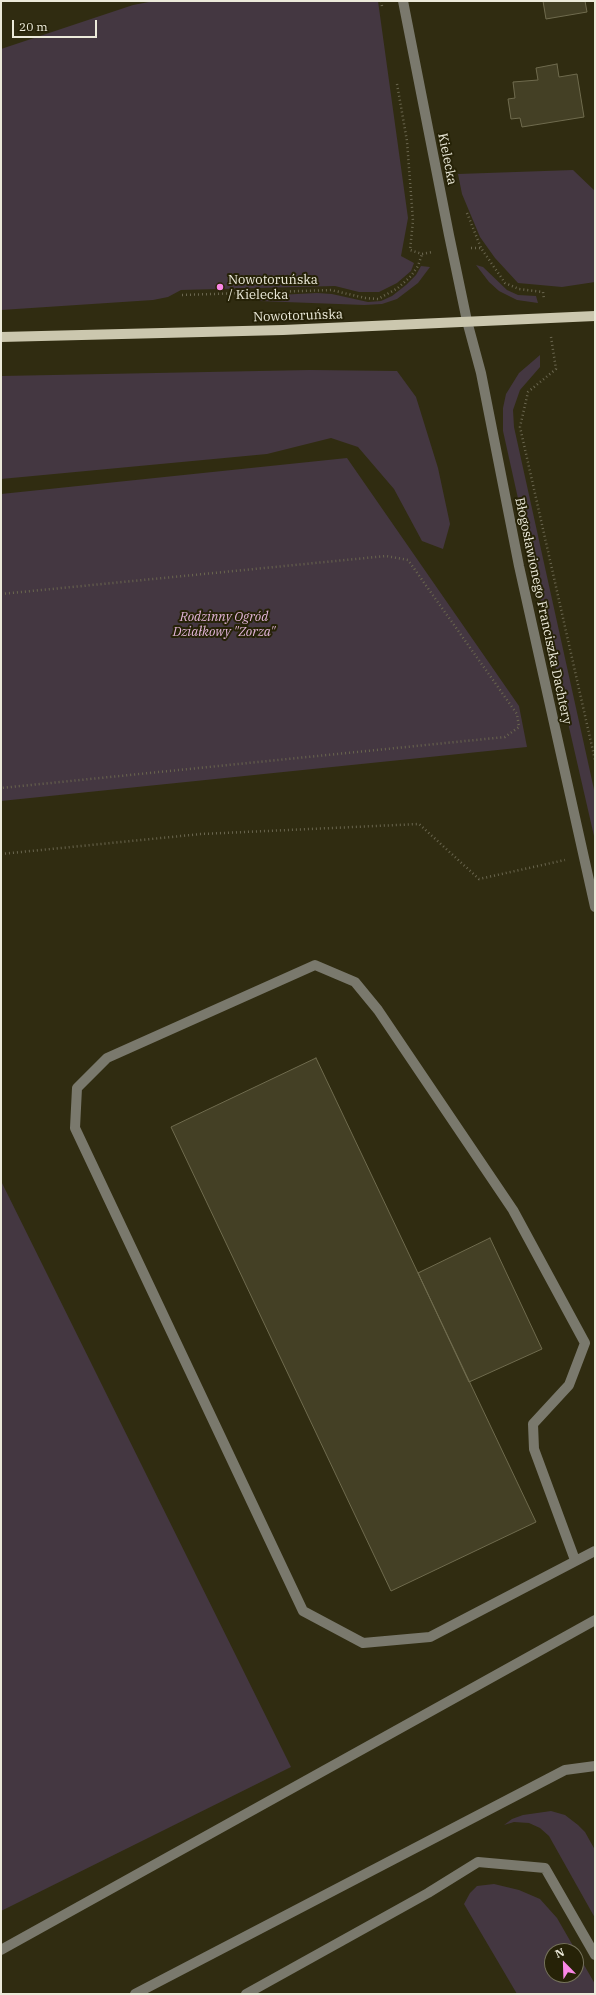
<!DOCTYPE html>
<html>
<head>
<meta charset="utf-8">
<style>
  body { margin:0 }
  #map { position:relative; width:596px; height:1995px; overflow:hidden; background:#302c11; font-family:"IBM Plex Serif",serif }
  canvas { display:block }
  .frame { position:absolute; inset:0; border:2px solid #eceada; pointer-events:none }
  .north { position:absolute; left:544px; top:1943px; width:40px; height:40px; box-sizing:border-box; background:#262207; border:1px solid #75725b; border-radius:50%; rotate:337deg; font-size:11px; font-weight:700; line-height:16px; text-align:center; color:#eceada }
  .north::after { content:''; display:block; margin:auto; width:14px; height:18px; background:#fa87e6; clip-path:polygon(50% 0,100% 100%,50% 72%,0 100%) }
  .scale { position:absolute; left:12px; top:20px; width:85px; height:18px; box-sizing:border-box; border:2px solid #eceada; border-top:0; padding-left:5px; font-size:12px; line-height:14px; white-space:nowrap; color:#eceada; -webkit-text-stroke:3px #262207; paint-order:stroke }
</style>
</head>
<body>
<div id="map">
<canvas width="596" height="1995"></canvas>
<div class="frame"></div>
<div class="north">N</div>
<div class="scale">20 m</div>
</div>
<script>
const context = document.querySelector('canvas').getContext('2d');
context.lineJoin = 'round';
function paint(path, color) { context.fillStyle = color; context.fill(path, 'evenodd'); }
const toPath = rows => new Path2D(rows.map(r => 'M' + r).join(''));
function strokePath(path, color, width, dash) { context.strokeStyle = color; context.lineWidth = width; context.lineCap = dash ? 'butt' : 'round'; context.setLineDash(dash || []); context.stroke(path); }
function label(font, color, halo, rows, align = 'center') {
  context.font = font + ' "IBM Plex Serif",serif'; context.lineWidth = 4; context.setLineDash([]); context.textBaseline = 'middle'; context.strokeStyle = halo; context.fillStyle = color; for (const [text, x, y, turn = 0] of rows) {
    context.save(); context.translate(x, y); context.rotate((+turn || 0) * Math.PI / 180); context.textAlign = isNaN(turn) ? turn : align; if (halo) context.strokeText(text, 0, 0); context.fillText(text, 0, 0); context.restore();
  }
}
const green = toPath([
  [154,1,378,1,408,218,401,256,414,263,411,271,397,283,379,292,359,292,335,286,181,290,168,297,153,300,1,310,1,49,133,5],
  [573,170,595,191,595,282,562,287,518,283,495,258,480,237,462,194,458,174],
  [476,265,483,267,507,290,518,295,536,296,538,303,517,300,499,291,489,282],
  [421,266,430,267,418,283,397,299,382,304,364,305,259,301,258,296,317,293,332,294,368,302,381,301,392,296,406,285,416,275],
  [540,355,540,367,520,390,513,410,514,427,595,794,594,836,563,701,503,431,503,408,506,394,519,373],
  [310,370,397,371,416,397,438,468,450,524,443,549,422,541,394,489,358,447,331,438,267,454,1,479,1,376],
  [347,458,519,706,527,747,1,801,1,494],
  [1,1181,291,1767,1,1911],
  [551,1811,565,1815,578,1825,585,1832,595,1850,595,1918,549,1836,540,1828,529,1823,514,1822,504,1825,512,1819,523,1815],
  [494,1884,519,1890,540,1899,557,1918,576,1951,552,1951,552,1975,576,1975,576,1951,595,1984,595,1994,517,1994,464,1904,470,1893,477,1886]
]);
const building = toPath([
  [543,1,585,1,587,12,546,19,543,1],
  [557,64,559,77,577,74,584,117,522,127,520,118,511,119,508,99,515,98,513,82,538,80,536,68,557,64],
  [316,1058,536,1522,391,1591,171,1127,316,1058],
  [490,1238,542,1349,469,1382,418,1273,490,1238]
]);
const path = toPath([
  [381,1,382,6],
  [397,84,407,141,413,221,410,250,422,254,432,252],
  [467,213,481,248],
  [471,248,481,248,505,283,519,289,543,292,544,299],
  [182,295,331,290,365,298,378,299,398,288,411,276,418,266,422,254],
  [551,337,556,369,528,392,520,427,595,760],
  [1,594,386,556,408,560,517,714,519,727,505,737,1,788],
  [1,854,201,834,419,824,479,879,565,860]
]);
const minor = toPath([
  [403,1,449,235,467,321,481,373,519,566,595,907],
  [575,1560,534,1449,533,1424,569,1385,585,1343,513,1210,378,1010,355,982,315,965,107,1058,77,1088,75,1128,303,1611,363,1643,430,1637,595,1551],
  [1,1950,595,1620],
  [135,1994,565,1770,595,1766],
  [246,1994,428,1893,478,1862,545,1868,595,1955]
]);
const major = toPath([
  [1,337,283,330,595,316]
]);
const markers = [
  [220,287,4,"#fa87e6"]
];
const streetNames = [
  ["Kielecka",447,159,79],
  ["Nowotoruńska",298,316,-2],
  ["Błogosławionego Franciszka Dachtery",543,611,78]
];
const poiNames = [
  ["Nowotoruńska",228,280],
  ["/ Kielecka",228,295]
];
const parkNames = [
  ["Rodzinny Ogród",224,617],
  ["Działkowy \"Zorza\"",224,632]
];
paint(green, '#443741');
paint(building, '#444025');
strokePath(building, '#6f6b4e', 1);
strokePath(path, '#6a664f', 2.5, [1, 3]);
strokePath(minor, '#7a796d', 10);
strokePath(major, '#cbc7ae', 10);
for (const [x, y, r, color] of markers) { const dot = new Path2D(); dot.arc(x, y, r, 0, 2 * Math.PI); context.fillStyle = color; context.fill(dot); strokePath(dot, '#262207', 1.5); }
label('13px', '#eceada', '#262207', streetNames);
label('13px', '#eceada', '#262207', poiNames, 'left');
label('italic 13px', '#e4b6da', '#262207', parkNames);
</script>
</body>
</html>
